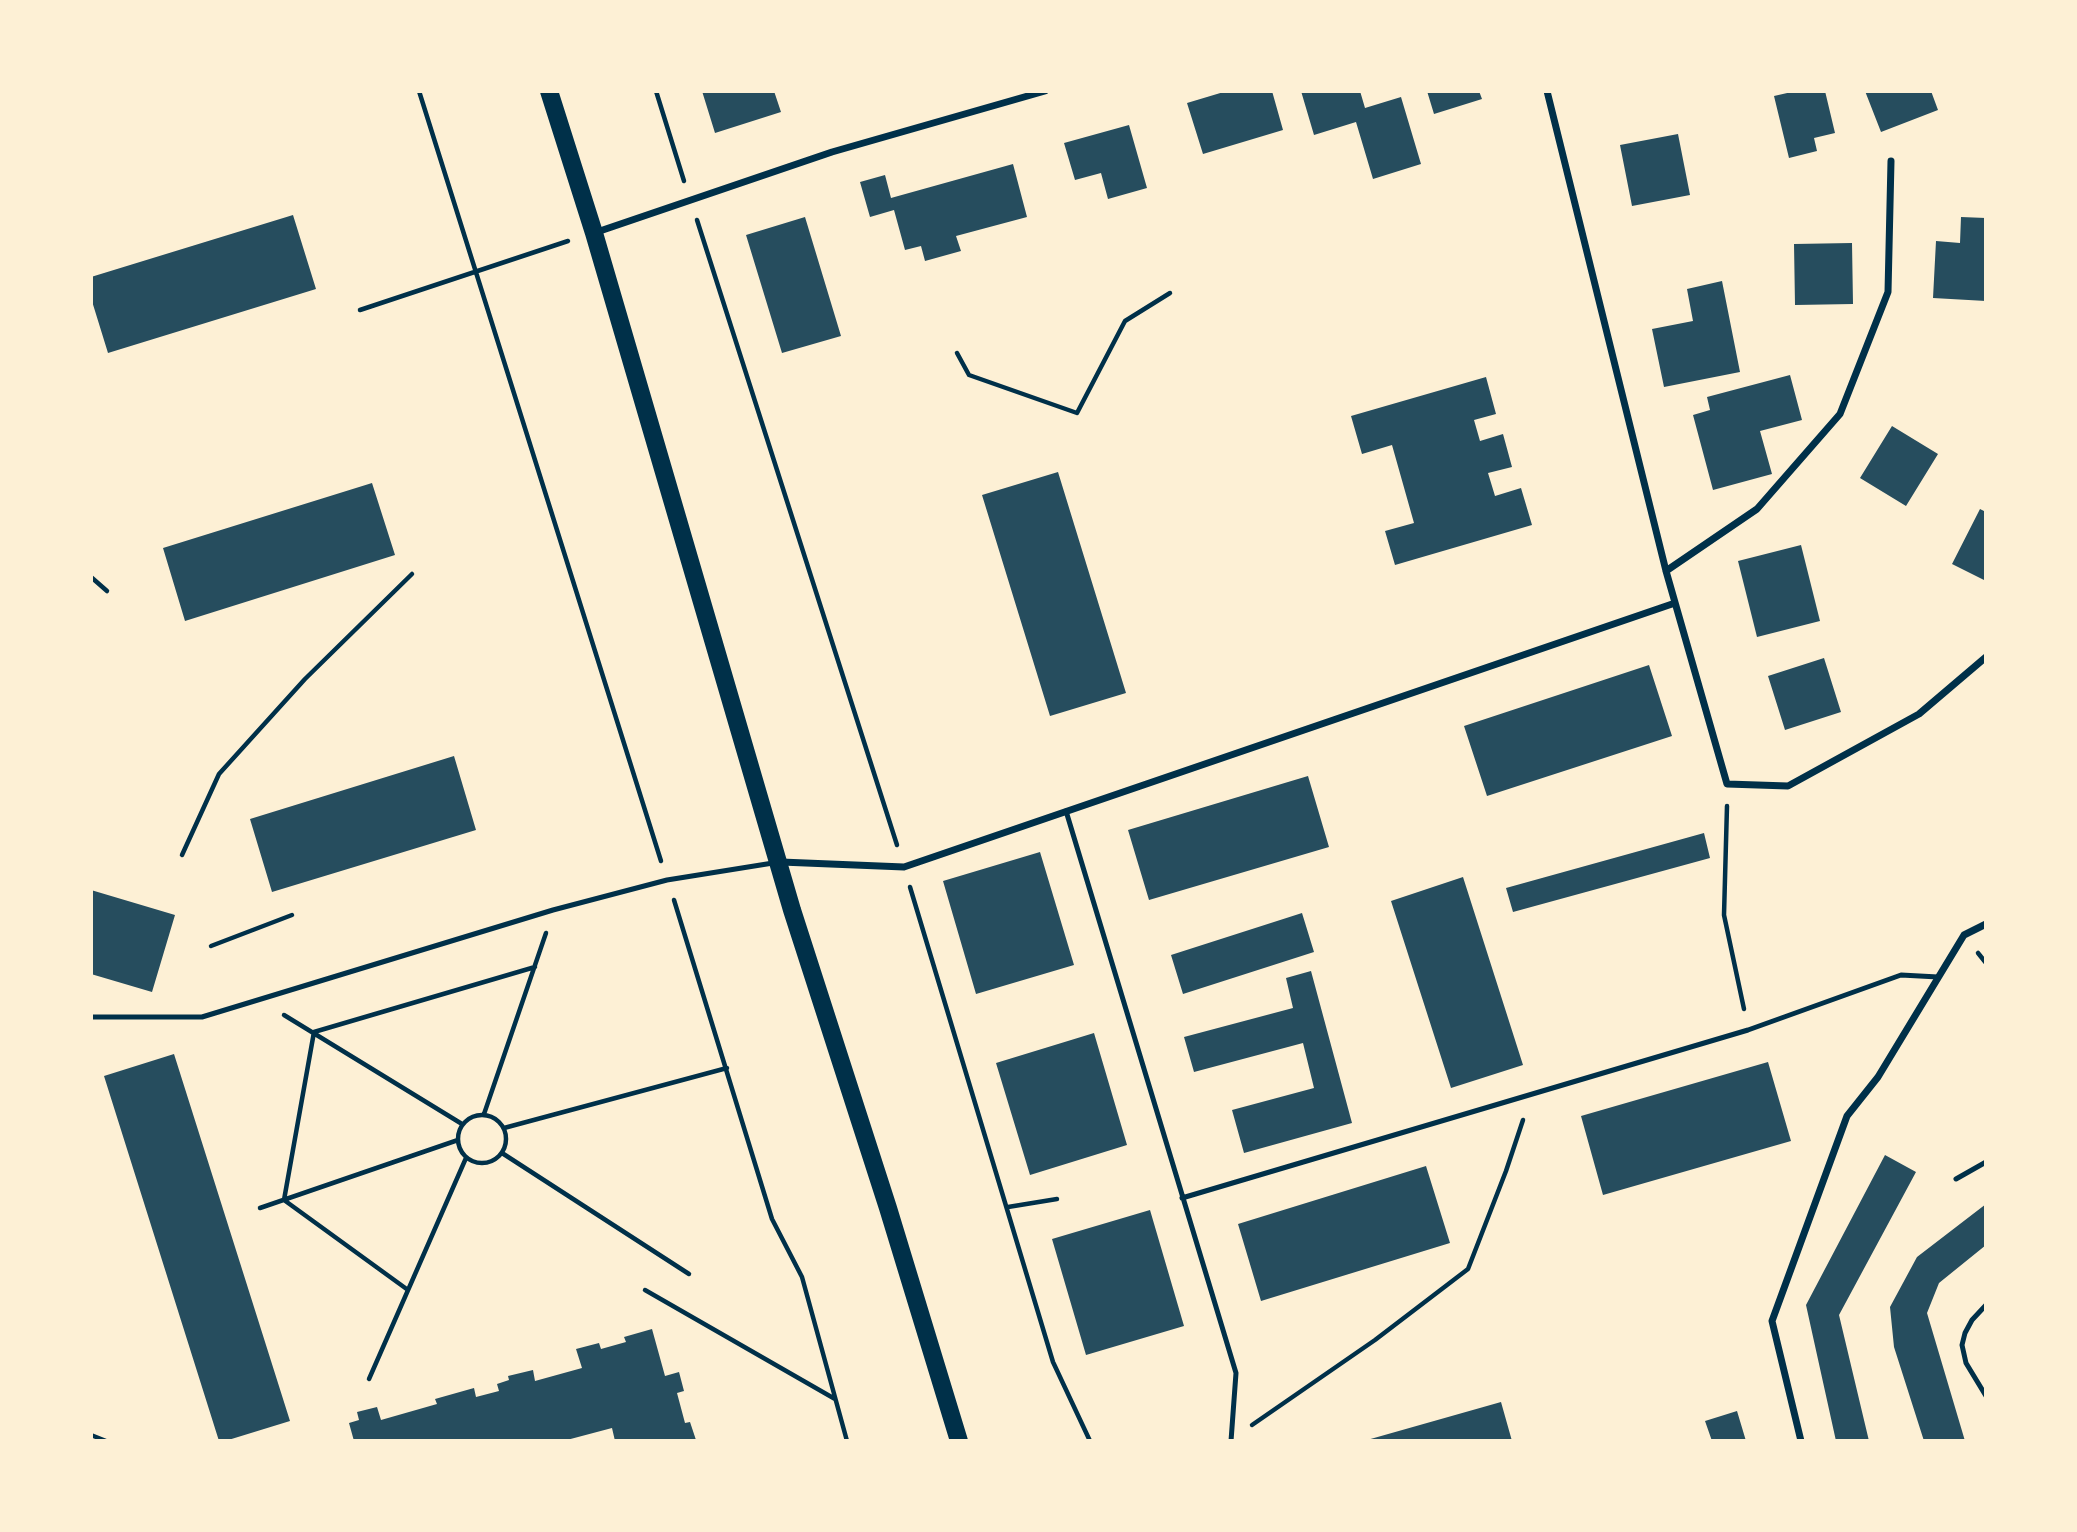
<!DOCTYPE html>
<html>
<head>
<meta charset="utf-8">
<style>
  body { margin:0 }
  #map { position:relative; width:2077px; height:1532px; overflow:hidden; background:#fdf0d5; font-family:Lato,sans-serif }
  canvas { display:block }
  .frame { position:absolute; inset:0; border:93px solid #fdf0d5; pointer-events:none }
</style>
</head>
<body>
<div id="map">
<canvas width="2077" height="1532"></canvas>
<div class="frame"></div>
</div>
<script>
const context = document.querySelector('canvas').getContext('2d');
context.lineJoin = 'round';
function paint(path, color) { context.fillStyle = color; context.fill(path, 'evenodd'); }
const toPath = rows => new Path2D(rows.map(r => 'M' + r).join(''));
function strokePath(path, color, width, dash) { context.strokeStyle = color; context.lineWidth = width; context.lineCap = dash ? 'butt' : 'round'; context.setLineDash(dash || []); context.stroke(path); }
const building = toPath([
  [702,91,774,91,781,112,715,133],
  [1227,91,1272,91,1283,130,1203,154,1187,103],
  [1301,91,1360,91,1365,108,1401,97,1421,164,1373,179,1356,122,1314,135],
  [1427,91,1479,91,1482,99,1434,114],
  [1796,91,1825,91,1835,133,1814,138,1817,151,1789,158,1774,96],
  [1865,91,1931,91,1938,110,1881,132],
  [1129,125,1147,188,1108,199,1101,173,1075,180,1064,143],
  [1678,134,1690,195,1632,206,1620,145],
  [1013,164,1027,217,956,236,961,251,925,261,921,246,905,250,894,210,870,217,860,182,885,175,891,198],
  [293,215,316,289,108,353,91,298,91,277],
  [805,217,841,336,782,353,746,235],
  [1961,217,1986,218,1986,301,1933,298,1936,241,1960,243],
  [1852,243,1853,304,1795,305,1794,244],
  [1722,281,1740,372,1664,387,1652,329,1693,321,1687,289],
  [1790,375,1802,420,1760,431,1772,474,1713,490,1693,415,1710,410,1707,397],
  [1486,377,1496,414,1474,420,1480,441,1503,434,1512,467,1488,473,1495,496,1521,488,1532,525,1395,565,1385,531,1414,523,1392,445,1362,454,1351,416],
  [1892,426,1938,454,1906,506,1860,478],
  [1058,472,1126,693,1050,716,982,495],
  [372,483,395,555,185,621,163,548],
  [1980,509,1986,512,1986,581,1952,564],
  [1801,545,1820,621,1757,637,1738,561],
  [1824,658,1841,712,1785,730,1768,676],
  [1649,665,1672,736,1487,796,1464,726],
  [454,756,476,830,272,892,250,819],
  [1308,776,1329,847,1149,900,1128,830],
  [1704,833,1710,858,1513,912,1506,888],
  [1040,852,1074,965,976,994,943,881],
  [1463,877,1523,1065,1451,1088,1391,901],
  [91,890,175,915,152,992,91,974],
  [1302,913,1314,952,1183,994,1171,955],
  [1311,971,1352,1123,1244,1153,1232,1110,1314,1088,1303,1043,1194,1072,1184,1037,1293,1008,1286,978],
  [1094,1033,1127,1145,1030,1175,996,1063],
  [174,1054,290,1421,225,1441,219,1441,104,1076],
  [1768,1062,1791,1141,1603,1195,1581,1116],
  [1885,1155,1916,1172,1839,1315,1869,1441,1836,1441,1806,1305],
  [1426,1166,1450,1243,1261,1301,1238,1224],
  [1986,1204,1986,1245,1939,1283,1927,1313,1965,1441,1924,1441,1894,1347,1890,1307,1917,1257],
  [1150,1210,1184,1326,1086,1355,1052,1239],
  [652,1329,665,1376,679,1372,684,1391,677,1393,685,1423,690,1422,696,1440,615,1441,612,1428,563,1441,354,1441,349,1423,359,1420,357,1412,377,1407,381,1420,437,1404,435,1399,474,1388,476,1397,499,1391,497,1384,509,1380,508,1376,533,1370,535,1381,582,1368,576,1349,599,1343,601,1349,626,1342,624,1337],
  [1501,1402,1512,1441,1367,1441,1367,1440],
  [1737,1411,1746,1441,1712,1441,1705,1421]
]);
const path = toPath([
  [419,91,661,861],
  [656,91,684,181],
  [697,220,897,845],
  [360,310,568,241],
  [957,353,969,375,1077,413,1125,321,1170,293],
  [91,577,107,591],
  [1727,806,1724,915,1744,1009],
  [182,855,219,774,305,679,412,574],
  [910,887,1053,1362,1090,1441],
  [674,900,772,1219,802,1277,847,1441],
  [211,946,292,915],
  [1978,953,1986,963],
  [284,1015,462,1124],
  [484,1114,546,933],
  '458 1139a24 24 0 1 1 48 0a24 24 0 1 1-48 0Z',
  [504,1128,727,1068],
  [502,1153,689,1274],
  [1008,1207,1057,1199],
  [260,1208,458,1140],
  [408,1290,284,1200,314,1032,535,967],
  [645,1290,835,1399],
  [369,1379,466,1158],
  [1252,1425,1375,1340,1468,1269,1506,1171,1523,1120],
  [91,1435,106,1441]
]);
const service = toPath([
  [1066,811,1236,1373,1231,1441],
  [91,1017,202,1017,553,910,667,880,773,863],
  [1956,1179,1986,1162],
  [1182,1198,1748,1030,1901,975,1938,977],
  [1986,1305,1972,1320,1965,1333,1962,1345,1966,1363,1986,1396]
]);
const minor = toPath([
  [1547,91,1666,571,1727,784,1788,786,1919,714,1986,657],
  [594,233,832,152,1045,91],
  [1666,571,1757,509,1840,414,1888,292,1891,161],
  [781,862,904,867,1675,603],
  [1801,1441,1772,1321,1847,1116,1878,1077,1964,935,1986,924]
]);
const primary = toPath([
  [549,91,594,233,792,910,888,1208,959,1441]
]);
paint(building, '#264d5e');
strokePath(path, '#003049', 4.5);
strokePath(service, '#003049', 5);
strokePath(minor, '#003049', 7);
strokePath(primary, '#003049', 18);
</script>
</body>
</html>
